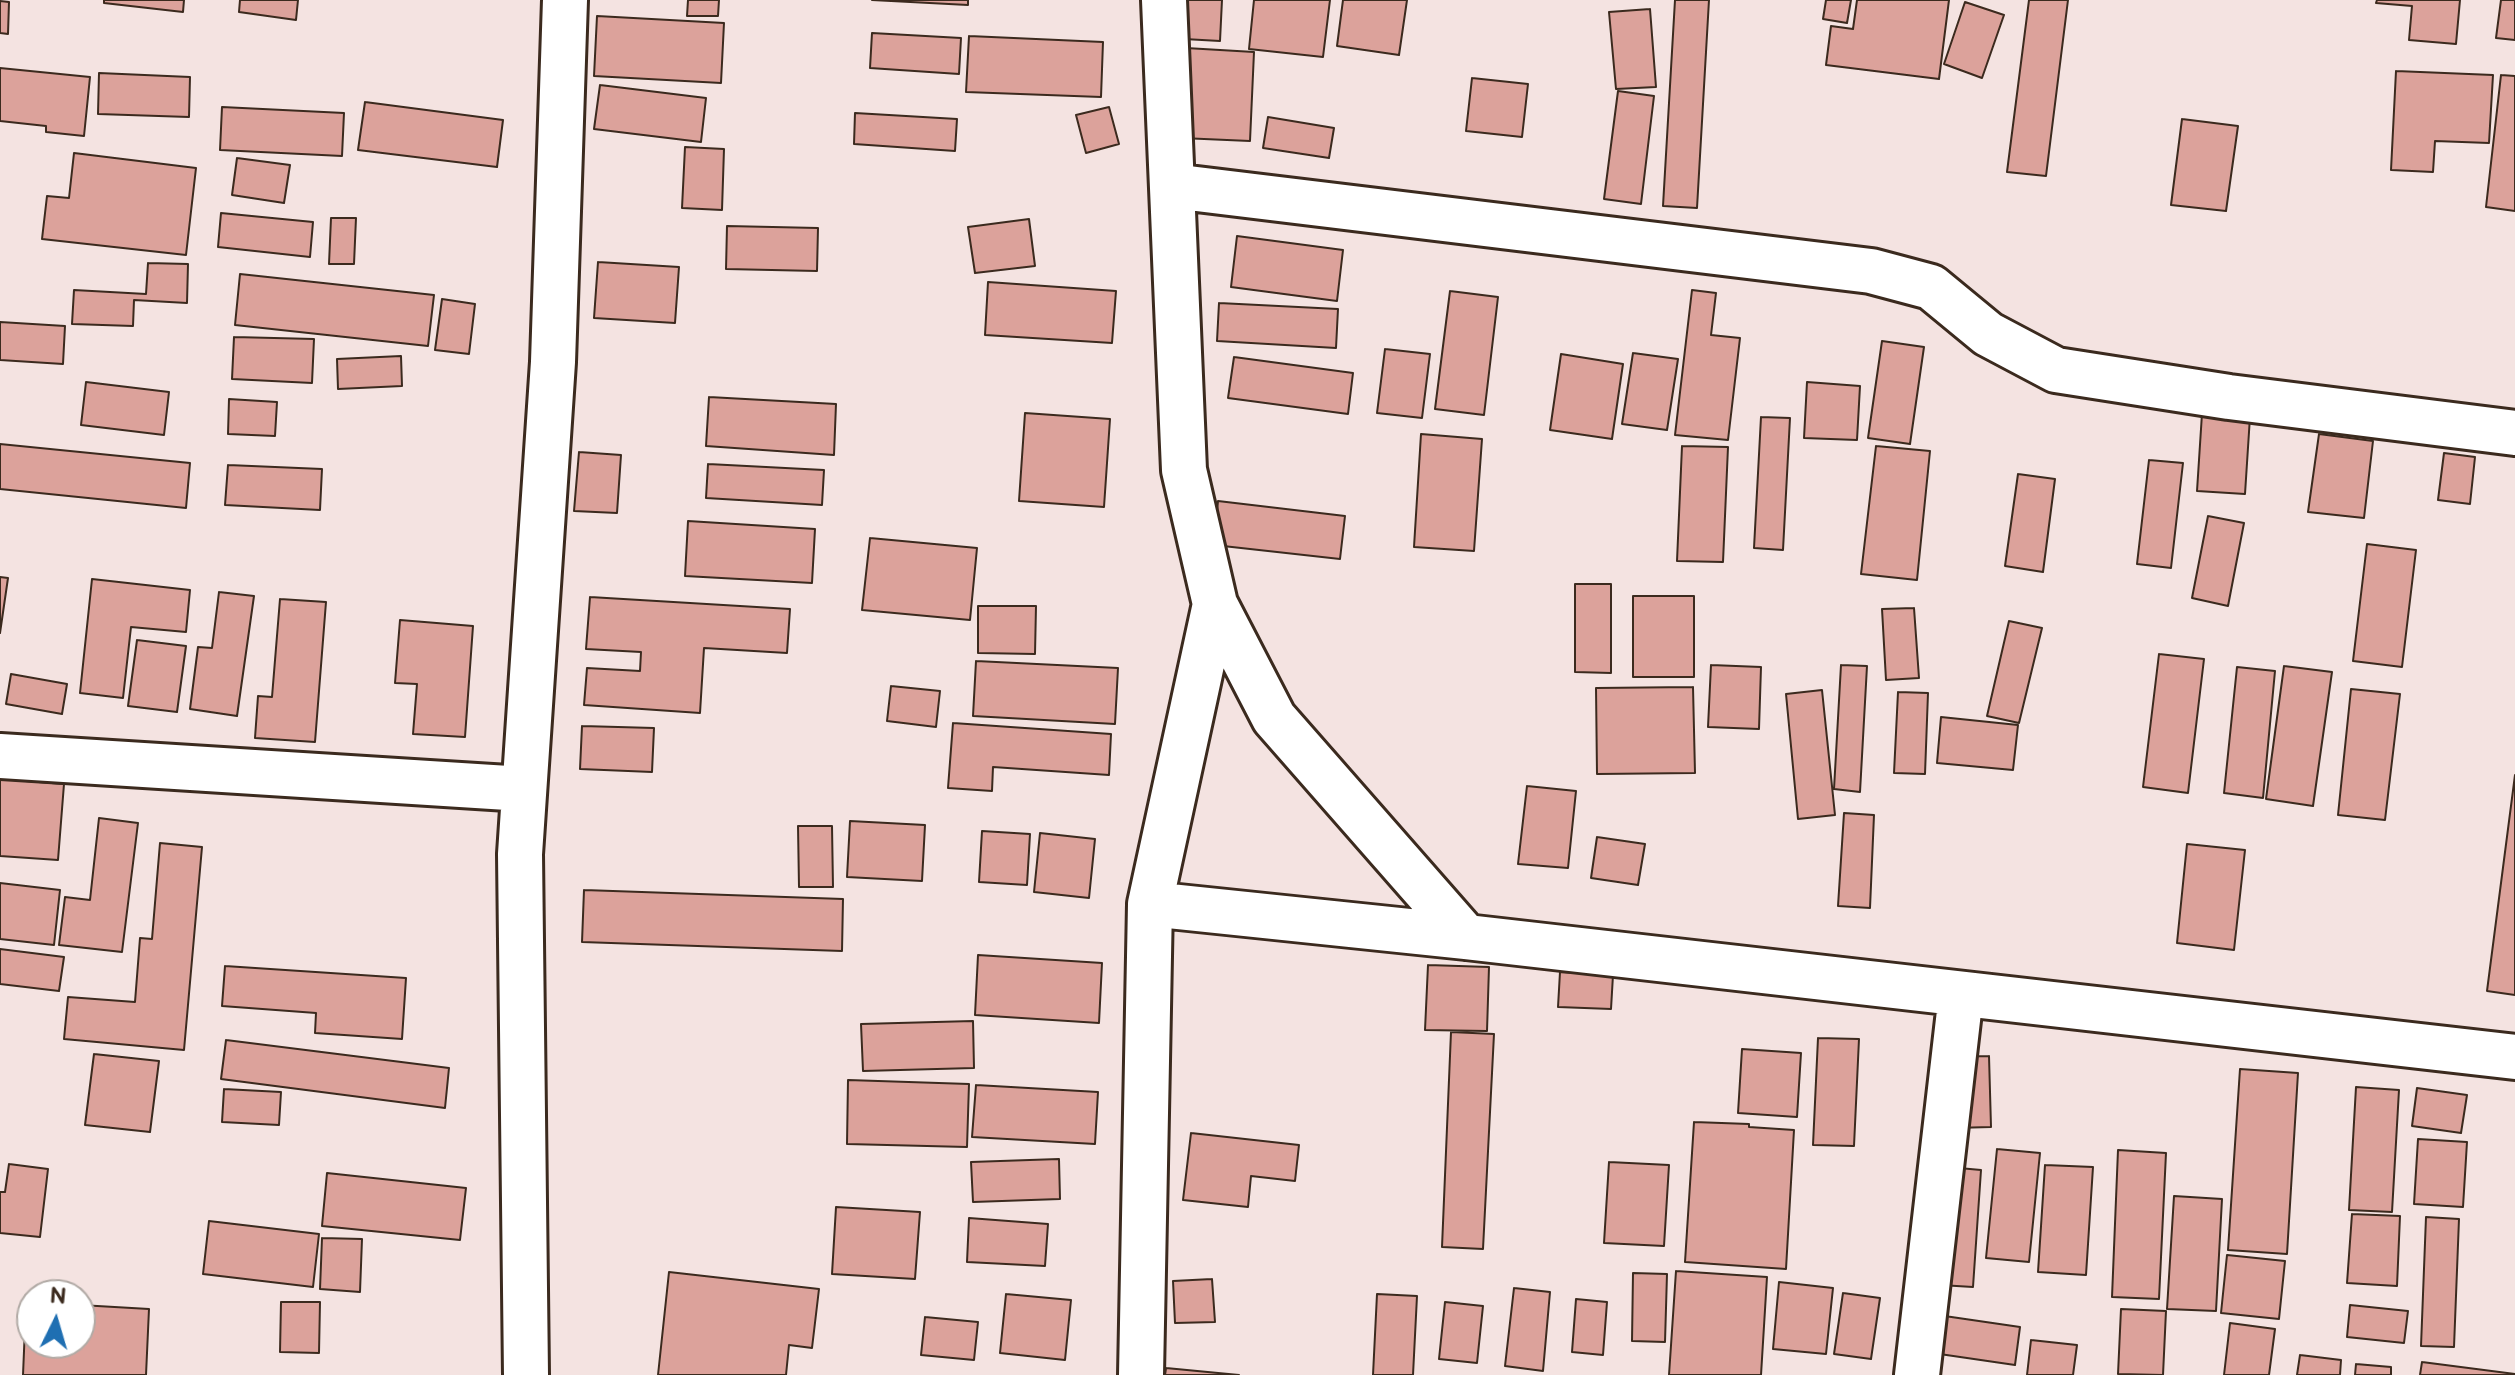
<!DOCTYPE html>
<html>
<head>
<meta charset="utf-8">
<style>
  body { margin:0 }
  #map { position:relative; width:2515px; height:1375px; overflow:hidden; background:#f4e3e1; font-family:"Balsamiq Sans",sans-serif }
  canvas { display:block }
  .north { position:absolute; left:16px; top:1279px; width:80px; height:80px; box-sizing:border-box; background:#fff; border:2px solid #b1aaa5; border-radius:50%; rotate:5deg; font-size:22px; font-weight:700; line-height:32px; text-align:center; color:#3b2a1e }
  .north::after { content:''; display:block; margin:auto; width:28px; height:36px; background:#1f6fb2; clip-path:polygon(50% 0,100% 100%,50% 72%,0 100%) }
</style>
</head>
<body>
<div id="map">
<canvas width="2515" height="1375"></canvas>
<div class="north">N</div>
</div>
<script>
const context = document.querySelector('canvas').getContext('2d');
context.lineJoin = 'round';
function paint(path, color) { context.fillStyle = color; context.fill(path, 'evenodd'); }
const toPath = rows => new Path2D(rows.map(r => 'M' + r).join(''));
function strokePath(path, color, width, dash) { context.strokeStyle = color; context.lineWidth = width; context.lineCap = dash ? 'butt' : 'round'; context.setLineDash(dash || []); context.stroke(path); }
const building = toPath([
  [104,0,184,0,183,12,104,3,104,0],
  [240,0,298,0,296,20,239,12,240,0],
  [688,0,719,0,718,16,687,16,688,0],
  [872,0,968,0,968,5,872,0],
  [1186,0,1222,0,1220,41,1184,39,1186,0],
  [1254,0,1330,0,1323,57,1249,49,1254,0],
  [1343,0,1407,0,1399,55,1337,46,1343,0],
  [1675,0,1709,0,1697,208,1663,206,1675,0],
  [1826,0,1851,0,1847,23,1823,19,1826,0],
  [1857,0,1949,0,1939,79,1826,65,1831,26,1853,29,1857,0],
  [2029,0,2068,0,2046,176,2007,172,2029,0],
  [2377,0,2460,0,2456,44,2409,40,2412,6,2376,3,2377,0],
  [2501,0,2515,0,2515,40,2496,38,2501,0],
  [0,1,9,2,8,34,0,33,0,1],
  [1965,2,2004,15,1982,78,1944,64,1965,2],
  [1650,9,1656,87,1616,89,1609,12,1650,9],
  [597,16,724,23,721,83,594,76,597,16],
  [872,33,961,38,959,74,870,68,872,33],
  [969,36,1103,42,1101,97,966,92,969,36],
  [1186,48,1254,52,1250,141,1181,138,1186,48],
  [0,68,90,77,84,136,46,132,46,126,0,121,0,68],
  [2396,71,2493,75,2489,143,2435,141,2433,172,2391,170,2396,71],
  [99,73,190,77,189,117,98,114,99,73],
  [2501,75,2515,76,2515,211,2486,207,2501,75],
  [1472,78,1528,84,1522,137,1466,131,1472,78],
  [600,85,706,98,701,142,594,129,600,85],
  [1618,91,1654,96,1641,204,1604,199,1618,91],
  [365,102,503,120,497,167,358,150,365,102],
  [222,107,344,113,342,156,220,150,222,107],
  [1109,107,1119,144,1086,153,1076,115,1109,107],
  [855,113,957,119,955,151,854,144,855,113],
  [1268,117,1334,128,1329,158,1263,148,1268,117],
  [2182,119,2238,126,2226,211,2171,205,2182,119],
  [685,147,724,149,722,210,682,208,685,147],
  [74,153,196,168,186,255,42,239,47,196,69,198,74,153],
  [237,158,290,165,284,203,232,195,237,158],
  [221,213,313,222,310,257,218,247,221,213],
  [331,218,356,218,354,264,329,264,331,218],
  [1029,219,1035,266,975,273,968,227,1029,219],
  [727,226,818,228,817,271,726,269,727,226],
  [1237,236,1343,250,1337,301,1231,287,1237,236],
  [598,262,679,267,675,323,594,318,598,262],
  [148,263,188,264,187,303,134,300,133,326,72,324,74,290,146,294,148,263],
  [240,274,434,295,428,346,235,325,240,274],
  [988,282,1116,291,1112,343,985,335,988,282],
  [1692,290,1716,293,1711,335,1740,338,1728,440,1675,435,1692,290],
  [1450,291,1498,297,1484,415,1435,409,1450,291],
  [442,299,475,304,469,354,435,350,442,299],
  [1219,303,1338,309,1336,348,1217,341,1219,303],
  [0,322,65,326,63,364,0,360,0,322],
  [234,337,314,339,312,383,232,379,234,337],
  [1882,341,1924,347,1910,444,1868,438,1882,341],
  [1385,349,1430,354,1422,418,1377,413,1385,349],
  [1633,353,1678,359,1667,430,1622,424,1633,353],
  [1561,354,1623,364,1612,439,1550,430,1561,354],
  [401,356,402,386,338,389,337,359,401,356],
  [1234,357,1353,373,1348,414,1228,398,1234,357],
  [86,382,169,392,164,435,81,425,86,382],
  [1807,382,1860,386,1857,440,1804,438,1807,382],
  [709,397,836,404,834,455,706,446,709,397],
  [2203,398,2251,401,2245,494,2197,491,2203,398],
  [229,399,277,402,275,436,228,434,229,399],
  [1025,413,1110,419,1104,507,1019,501,1025,413],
  [1761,417,1790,418,1783,550,1754,548,1761,417],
  [1421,434,1482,439,1474,551,1414,547,1421,434],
  [2319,434,2373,441,2364,518,2308,512,2319,434],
  [0,444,190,463,186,508,0,489,0,444],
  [1682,446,1728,447,1723,562,1677,561,1682,446],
  [1876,446,1930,451,1917,580,1861,574,1876,446],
  [579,452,621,455,617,513,574,511,579,452],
  [2444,453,2475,457,2470,504,2438,500,2444,453],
  [2149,460,2183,463,2171,568,2137,564,2149,460],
  [708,464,824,470,822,505,706,498,708,464],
  [228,465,322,469,320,510,225,505,228,465],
  [2018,474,2055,479,2043,572,2005,566,2018,474],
  [1218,501,1345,516,1340,559,1214,545,1218,501],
  [2208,516,2244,523,2228,606,2192,598,2208,516],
  [688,521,815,529,812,583,685,576,688,521],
  [870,538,977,548,970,620,862,610,870,538],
  [2367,544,2416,550,2402,667,2353,661,2367,544],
  [0,577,8,578,0,633,0,577],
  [92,579,190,590,186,632,131,627,123,698,80,693,92,579],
  [1575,584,1611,584,1611,673,1575,672,1575,584],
  [219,592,254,596,237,716,190,709,198,647,212,648,219,592],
  [1633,596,1694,596,1694,677,1633,677,1633,596],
  [590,597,790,609,787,653,704,648,700,713,584,705,587,668,640,671,641,652,586,649,590,597],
  [280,599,326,602,315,742,255,738,258,696,272,697,280,599],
  [978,606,1036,606,1035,654,978,653,978,606],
  [1914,608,1919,678,1886,680,1882,609,1914,608],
  [400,620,473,626,465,737,413,734,417,684,395,683,400,620],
  [2009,621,2042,628,2019,723,1987,716,2009,621],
  [137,640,186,646,177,712,128,706,137,640],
  [2159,654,2204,659,2188,793,2143,787,2159,654],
  [976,661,1118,668,1115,724,973,716,976,661],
  [1711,665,1761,667,1759,729,1708,727,1711,665],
  [1841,665,1867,666,1860,792,1834,789,1841,665],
  [2284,666,2332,672,2313,806,2266,799,2284,666],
  [2237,667,2275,671,2263,798,2224,793,2237,667],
  [11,674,67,684,62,714,6,704,11,674],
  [891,686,940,691,936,727,887,721,891,686],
  [1693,687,1695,773,1597,774,1596,688,1693,687],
  [2351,689,2400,694,2385,820,2338,815,2351,689],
  [1822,690,1835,815,1798,819,1786,694,1822,690],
  [1898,692,1928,693,1925,774,1894,773,1898,692],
  [1941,717,2018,725,2013,770,1937,763,1941,717],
  [953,723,1111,734,1109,775,993,767,992,791,948,788,953,723],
  [582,726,654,728,652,772,580,769,582,726],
  [2515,775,2515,995,2487,991,2515,775],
  [0,779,64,784,58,860,0,856,0,779],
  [1527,786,1576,791,1568,868,1518,864,1527,786],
  [1844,813,1874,815,1870,908,1838,906,1844,813],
  [99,818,138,823,122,952,59,945,65,897,90,900,99,818],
  [850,821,925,825,922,881,847,877,850,821],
  [798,826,832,826,833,887,799,887,798,826],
  [982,831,1030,834,1027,885,979,882,982,831],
  [1040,833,1095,839,1089,898,1034,892,1040,833],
  [1597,837,1645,844,1638,885,1591,878,1597,837],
  [160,843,202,847,184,1050,64,1039,68,997,135,1002,140,938,152,939,160,843],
  [2187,844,2245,850,2234,950,2177,943,2187,844],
  [0,883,60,890,54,945,0,939,0,883],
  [584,890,843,899,842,951,582,942,584,890],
  [0,949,64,957,59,991,0,984,0,949],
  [978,955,1102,963,1099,1023,975,1015,978,955],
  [1428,965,1489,967,1487,1031,1425,1030,1428,965],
  [225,966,406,978,402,1039,315,1033,316,1013,222,1006,225,966],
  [1560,972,1613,975,1611,1009,1558,1007,1560,972],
  [973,1021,974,1068,863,1071,861,1024,973,1021],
  [1451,1032,1494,1034,1483,1249,1442,1247,1451,1032],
  [1818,1038,1859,1039,1854,1146,1813,1145,1818,1038],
  [226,1040,449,1068,445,1108,221,1079,226,1040],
  [1742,1049,1801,1053,1797,1117,1738,1113,1742,1049],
  [94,1054,159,1061,150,1132,85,1125,94,1054],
  [1989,1056,1991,1127,1953,1128,1951,1057,1989,1056],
  [2240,1069,2298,1073,2287,1254,2228,1250,2240,1069],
  [848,1080,969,1084,967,1147,847,1144,848,1080],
  [976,1085,1098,1092,1095,1144,972,1137,976,1085],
  [2356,1087,2399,1090,2392,1212,2349,1210,2356,1087],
  [2417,1088,2467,1095,2461,1133,2412,1126,2417,1088],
  [224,1089,281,1092,279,1125,222,1122,224,1089],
  [1694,1122,1749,1124,1749,1127,1794,1130,1786,1269,1685,1262,1694,1122],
  [1191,1133,1299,1145,1295,1181,1251,1176,1248,1207,1183,1200,1191,1133],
  [2418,1139,2467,1142,2463,1207,2414,1204,2418,1139],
  [1997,1149,2040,1153,2029,1262,1986,1258,1997,1149],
  [2118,1150,2166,1153,2159,1299,2112,1297,2118,1150],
  [1059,1159,1060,1199,973,1202,971,1162,1059,1159],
  [1609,1162,1669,1165,1664,1246,1604,1243,1609,1162],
  [9,1164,48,1169,40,1237,0,1233,0,1192,5,1192,9,1164],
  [2045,1165,2093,1167,2086,1275,2038,1272,2045,1165],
  [1948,1167,1981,1170,1973,1287,1940,1285,1948,1167],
  [327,1173,466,1188,460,1240,322,1226,327,1173],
  [2174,1196,2222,1199,2216,1311,2167,1309,2174,1196],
  [836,1207,920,1212,915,1279,832,1274,836,1207],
  [2352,1214,2400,1216,2397,1286,2347,1283,2352,1214],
  [2426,1217,2459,1219,2454,1347,2421,1346,2426,1217],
  [969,1218,1048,1224,1045,1266,967,1262,969,1218],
  [209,1221,319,1234,313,1287,203,1274,209,1221],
  [322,1238,362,1239,360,1292,320,1289,322,1238],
  [2227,1255,2285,1261,2279,1319,2221,1313,2227,1255],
  [1676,1271,1767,1277,1761,1375,1669,1375,1676,1271],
  [669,1272,819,1289,812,1348,789,1345,786,1375,658,1375,669,1272],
  [1633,1273,1667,1274,1665,1342,1632,1341,1633,1273],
  [1212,1279,1215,1322,1175,1323,1173,1281,1212,1279],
  [1779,1282,1833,1288,1826,1354,1773,1349,1779,1282],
  [1514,1288,1550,1292,1543,1371,1505,1366,1514,1288],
  [1843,1293,1880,1298,1871,1359,1834,1354,1843,1293],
  [1006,1294,1071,1300,1065,1360,1000,1353,1006,1294],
  [1377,1294,1417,1296,1413,1375,1373,1375,1377,1294],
  [1576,1299,1607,1302,1603,1355,1572,1352,1576,1299],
  [281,1302,320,1302,319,1353,280,1352,281,1302],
  [1445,1302,1483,1306,1477,1363,1439,1359,1445,1302],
  [26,1303,32,1303,32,1343,80,1343,80,1305,149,1309,146,1375,23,1375,26,1303],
  [2350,1305,2408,1311,2404,1343,2347,1337,2350,1305],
  [2121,1309,2166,1311,2163,1375,2118,1374,2121,1309],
  [1924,1313,2020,1327,2015,1365,1919,1351,1924,1313],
  [925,1317,978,1322,974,1360,921,1355,925,1317],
  [2230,1323,2275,1329,2269,1375,2224,1375,2230,1323],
  [2031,1340,2077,1345,2073,1375,2027,1375,2031,1340],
  [2300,1355,2341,1360,2340,1375,2297,1375,2300,1355],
  [2422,1362,2515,1374,2515,1375,2420,1375,2422,1362],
  [2356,1364,2391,1367,2391,1375,2355,1375,2356,1364],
  [1166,1368,1239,1375,1165,1375,1166,1368]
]);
const street = toPath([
  [1164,0,1184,470,1215,604,1274,718,1466,937],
  [1172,186,1871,271,1931,287,1988,334,2056,370,2229,397,2515,433],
  [0,756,524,789],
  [1150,904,1466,937,2515,1057],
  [526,1375,520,854,553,362,565,0],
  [1141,1375,1150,904,1215,604],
  [1917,1375,1961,994]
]);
paint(building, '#dca29b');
strokePath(building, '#3b2a1e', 2);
strokePath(street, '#3b2a1e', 50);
strokePath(street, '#fff', 44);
</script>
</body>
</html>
